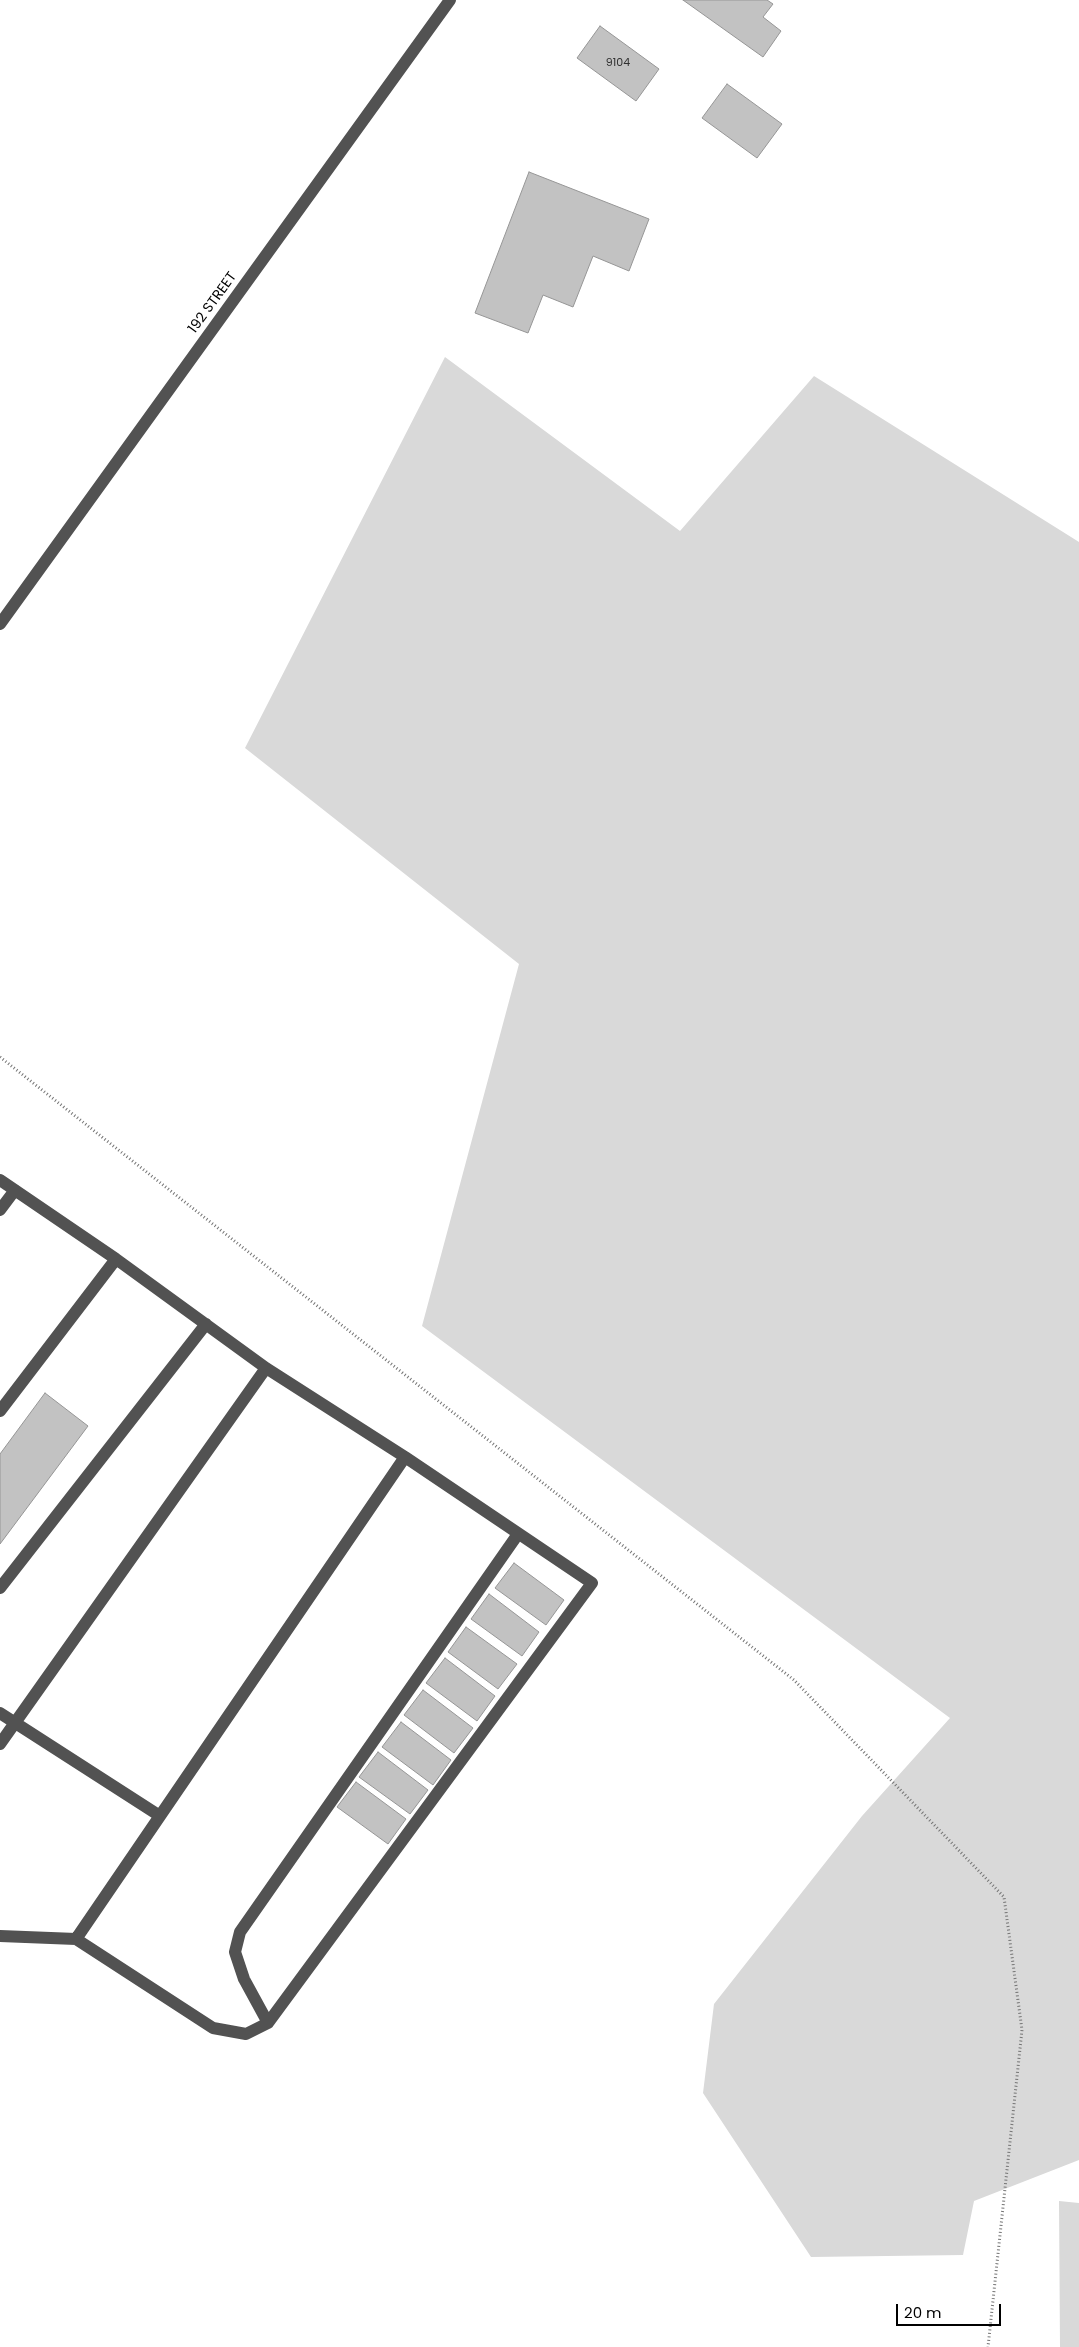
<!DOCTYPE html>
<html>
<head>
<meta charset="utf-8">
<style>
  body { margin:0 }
  #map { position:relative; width:1079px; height:2347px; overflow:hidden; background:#fff; font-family:Poppins,sans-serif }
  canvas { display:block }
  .scale { position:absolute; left:896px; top:2304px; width:105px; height:22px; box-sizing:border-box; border:2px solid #000; border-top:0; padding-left:6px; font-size:15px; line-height:18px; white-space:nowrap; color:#000; -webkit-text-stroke:4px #fff; paint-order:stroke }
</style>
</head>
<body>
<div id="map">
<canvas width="1079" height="2347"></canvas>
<div class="scale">20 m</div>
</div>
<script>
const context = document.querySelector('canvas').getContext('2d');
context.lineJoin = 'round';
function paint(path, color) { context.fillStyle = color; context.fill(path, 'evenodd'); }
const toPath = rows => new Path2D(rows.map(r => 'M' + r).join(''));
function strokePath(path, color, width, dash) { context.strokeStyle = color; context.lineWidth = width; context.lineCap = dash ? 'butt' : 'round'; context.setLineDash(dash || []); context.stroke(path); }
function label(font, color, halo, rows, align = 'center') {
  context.font = font + ' Poppins,sans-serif'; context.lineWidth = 5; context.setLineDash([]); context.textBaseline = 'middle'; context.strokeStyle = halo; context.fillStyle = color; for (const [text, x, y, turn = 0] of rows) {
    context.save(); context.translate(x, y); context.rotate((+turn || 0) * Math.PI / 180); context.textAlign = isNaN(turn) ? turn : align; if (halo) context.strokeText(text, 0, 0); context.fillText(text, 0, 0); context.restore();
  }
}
const green = toPath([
  [445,357,680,531,814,376,1079,542,1079,2160,974,2201,963,2255,811,2257,703,2093,714,2004,862,1816,950,1718,422,1326,519,964,245,748],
  [1059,2201,1079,2203,1079,2347,1060,2347]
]);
const building = toPath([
  [683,0,767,0,773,4,763,17,781,31,763,57,683,0],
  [600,26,659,69,636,101,577,58,600,26],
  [727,84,782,124,757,158,702,118,727,84],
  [529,172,649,219,629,271,593,256,573,307,543,295,528,333,475,313,529,172],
  [45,1393,88,1426,0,1544,0,1454,45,1393],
  [514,1563,564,1600,546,1625,495,1588,514,1563],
  [489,1594,539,1632,522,1656,471,1619,489,1594],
  [466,1627,517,1664,498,1689,448,1652,466,1627],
  [445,1658,495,1696,477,1721,426,1683,445,1658],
  [423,1690,473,1728,454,1753,404,1715,423,1690],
  [401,1722,451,1760,433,1785,382,1747,401,1722],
  [378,1752,428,1790,410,1814,359,1777,378,1752],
  [356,1782,406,1819,388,1844,337,1807,356,1782]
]);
const path = toPath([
  [0,1057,794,1680,1004,1897,1022,2030,988,2347]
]);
const minor = toPath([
  [0,624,450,0],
  [0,1180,116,1259,266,1368,405,1457,592,1583,268,2023,246,2034,213,2028,76,1939,0,1936],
  [0,1210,15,1190],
  [0,1411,116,1259],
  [0,1588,206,1324],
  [0,1713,160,1816],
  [0,1744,266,1368],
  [76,1939,405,1457],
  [268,2023,244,1979,235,1952,240,1932,518,1534]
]);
const numberNames = [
  ["9104",618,63]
];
const streetNames = [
  ["192 STREET",213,303,-54]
];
paint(green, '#d9d9d9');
paint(building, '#c2c2c2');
strokePath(building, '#969696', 1);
strokePath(path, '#747474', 3, [1, 2.5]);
strokePath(minor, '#525252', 12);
label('11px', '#303030', null, numberNames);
label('14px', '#000', '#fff', streetNames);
</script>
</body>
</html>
